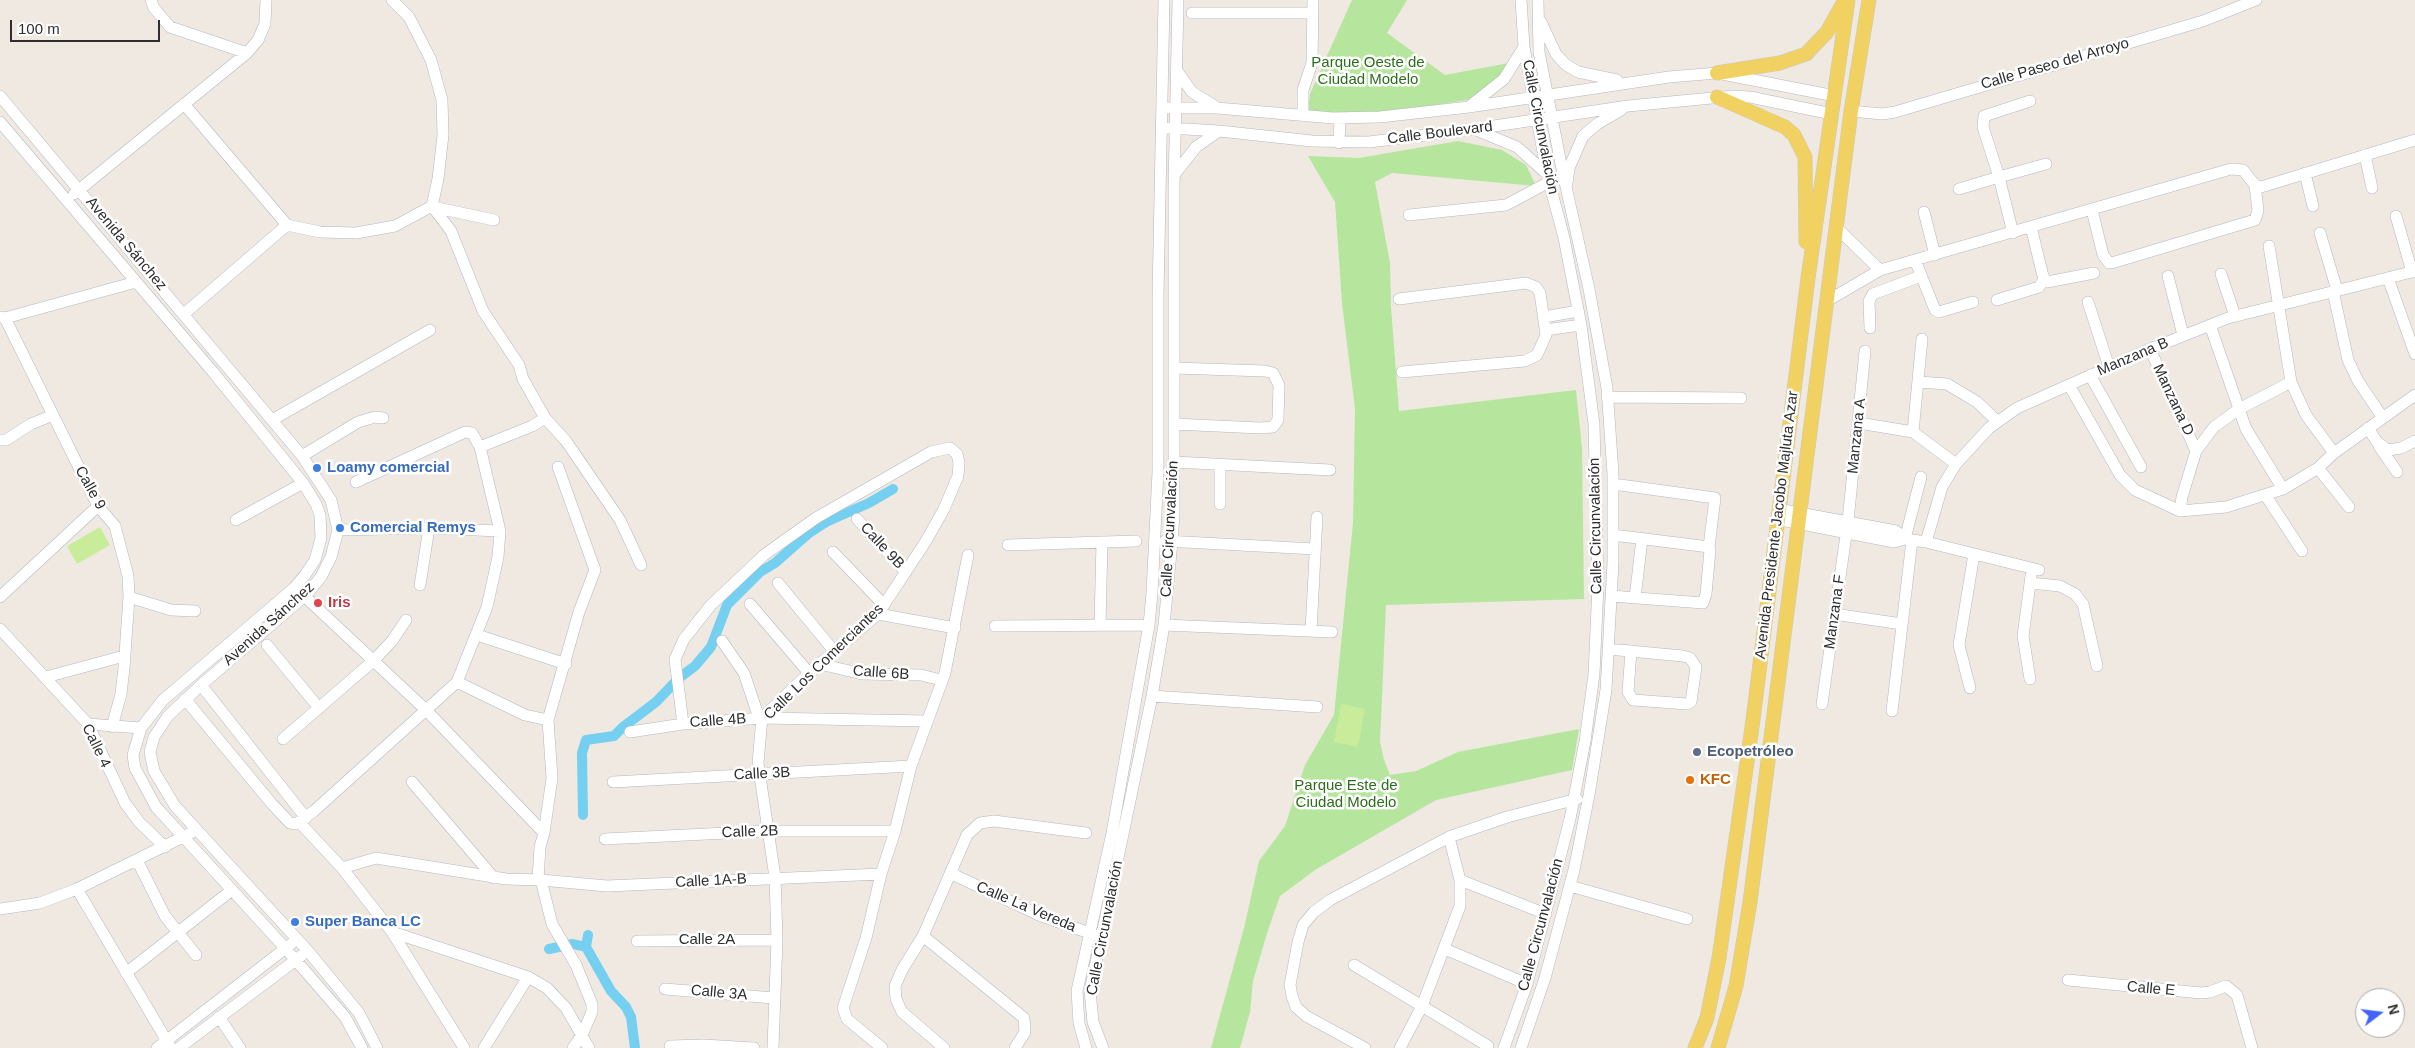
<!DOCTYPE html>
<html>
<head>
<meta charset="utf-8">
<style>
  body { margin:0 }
  #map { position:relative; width:2415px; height:1048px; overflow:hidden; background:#efe9e1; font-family:Arial,sans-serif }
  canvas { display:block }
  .north { position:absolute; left:2355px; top:988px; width:50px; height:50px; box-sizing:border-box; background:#fff; border:1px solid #ababab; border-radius:50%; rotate:75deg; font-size:14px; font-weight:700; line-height:20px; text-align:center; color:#2e2e2e }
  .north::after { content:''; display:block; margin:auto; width:18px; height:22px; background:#4264fb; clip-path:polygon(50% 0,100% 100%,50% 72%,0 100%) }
  .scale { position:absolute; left:10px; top:20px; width:150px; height:22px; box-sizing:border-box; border:2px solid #2e2e2e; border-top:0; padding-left:6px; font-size:15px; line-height:18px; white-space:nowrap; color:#2e2e2e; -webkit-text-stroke:4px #fff; paint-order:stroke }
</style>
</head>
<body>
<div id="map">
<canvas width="2415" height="1048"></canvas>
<div class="north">N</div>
<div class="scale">100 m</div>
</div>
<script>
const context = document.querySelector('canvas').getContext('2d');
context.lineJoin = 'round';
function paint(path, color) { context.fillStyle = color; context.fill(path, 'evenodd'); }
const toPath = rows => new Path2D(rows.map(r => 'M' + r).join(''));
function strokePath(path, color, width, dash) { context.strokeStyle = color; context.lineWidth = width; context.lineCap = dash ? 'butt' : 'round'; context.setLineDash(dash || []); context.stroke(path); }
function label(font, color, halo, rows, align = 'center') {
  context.font = font + ' Arial,sans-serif'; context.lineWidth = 5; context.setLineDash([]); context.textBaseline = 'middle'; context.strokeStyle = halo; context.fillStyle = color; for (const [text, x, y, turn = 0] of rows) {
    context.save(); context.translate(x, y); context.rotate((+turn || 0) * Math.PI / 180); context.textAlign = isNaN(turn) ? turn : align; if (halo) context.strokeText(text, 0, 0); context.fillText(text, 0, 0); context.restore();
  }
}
const green = toPath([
  [1352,0,1407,0,1387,33,1445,75,1509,63,1500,84,1467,100,1381,114,1307,117,1310,94],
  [1458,141,1502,150,1526,165,1536,186,1392,173,1375,182,1390,263,1391,307,1399,411,1576,390,1582,448,1584,599,1386,605,1380,742,1384,760,1390,775,1416,771,1458,752,1579,729,1572,770,1436,800,1315,870,1280,896,1268,930,1253,981,1250,1012,1240,1048,1211,1048,1244,928,1259,861,1285,826,1305,765,1334,715,1353,523,1355,409,1342,303,1335,202,1308,156,1359,158]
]);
const pitch = toPath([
  [100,527,110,545,77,564,67,546],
  [1341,704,1365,709,1358,747,1334,742]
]);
const canal = toPath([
  [583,815,582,753,586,740,614,736,623,727,656,702,679,678,695,666,711,647,727,605,760,572,775,563,809,533,826,522,869,503,893,489],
  [586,947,611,991,626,1007,631,1017,635,1048],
  [549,949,573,944,586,947,588,935]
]);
const minor = toPath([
  [151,0,154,8,170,27,247,53],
  [1192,13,1312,13],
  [1541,22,1556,54,1565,64,1578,72,1617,80],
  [1177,71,1192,92,1216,107],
  [0,96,302,456,331,500,338,530,331,557,321,577,306,595,201,685,168,716,154,737,150,752,154,771,175,806,308,951,359,1013,377,1048],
  [184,104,287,225],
  [1470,106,1504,79,1524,47],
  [1168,108,1217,108,1333,118,1380,117,1469,107,1669,77,1717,73,1835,96],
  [1851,111,1882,114,1895,112,2203,21,2256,0],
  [1303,116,1303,90,1312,63,1313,0],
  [0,122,213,372,303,483,316,504,320,515,321,538,315,560,305,575,294,588,163,700,141,728,133,755,135,768,156,807,286,949,345,1017,362,1048],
  [1169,128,1219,131,1312,141,1369,142,1474,129,1628,106,1733,96,1750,97,1832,114],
  [1476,130,1517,147,1547,174],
  [1339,143,1340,118],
  [2365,155,2372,188],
  [2305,173,2313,206],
  [1174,175,1196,147,1219,131],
  [1567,183,1569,168,1583,136,1597,124,1621,110],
  [1959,189,1999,177,1983,127,1984,116,2030,101],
  [74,194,247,53,258,40,265,24,266,0],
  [432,206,451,231,483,311,519,365,523,379,545,418,566,441,620,520,641,565],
  [433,207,494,220],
  [2092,210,2103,255,2109,263,2115,262,2255,220,2258,211,2255,185],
  [1924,212,1935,255],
  [1409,215,1506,205,1549,182],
  [2396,216,2412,272],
  [287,225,320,232,356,233,395,226,432,206,438,179,443,135,442,100,431,60,409,17,392,0],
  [2031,227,2043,276,2047,282,2094,273],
  [1837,228,1880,270],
  [2013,233,1999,177,2046,164],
  [2320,233,2337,290],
  [2269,246,2291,382,2306,415,2334,453],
  [1915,260,1935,310,1939,312,1973,302],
  [2221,274,2235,316],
  [2168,276,2183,335],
  [2388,278,2415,354],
  [2333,291,2348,360,2358,381,2383,418],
  [1399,299,1526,283,1536,287,1540,293,1546,335,1537,355,1525,361,1402,372],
  [1997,300,2039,287,2044,279],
  [1827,301,1880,270,2231,169,2243,170,2255,185,2261,187,2415,140],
  [2088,302,2109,367],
  [184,314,287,225],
  [0,317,5,318,136,282],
  [1544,317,1578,311],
  [5,318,98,506,115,526,128,576,129,597,124,668,121,694,112,727],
  [2210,325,2246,429,2283,489],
  [1870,328,1869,301,1873,294,1921,276],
  [1545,330,1581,325],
  [2150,349,2196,451],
  [1174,368,1265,371,1273,373,1279,385,1278,420,1273,427,1260,428,1174,424],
  [2090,375,2141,467],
  [1918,382,1947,384,1977,402,1997,421],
  [2069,385,2120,475,2135,490,2180,511,2226,507,2283,489,2318,468,2334,453,2415,395],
  [1607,397,1741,398],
  [272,420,430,330],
  [1859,423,1913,432,1956,464],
  [2368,428,2377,442,2388,450,2401,448,2415,441],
  [1913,432,1922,339],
  [0,440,6,440,31,424,53,415],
  [2379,446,2397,472],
  [480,447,532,426,545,418],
  [302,456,358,422,375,417,383,418],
  [1174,462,1330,470],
  [1220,466,1220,504],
  [2318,468,2349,507],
  [1613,484,1715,498,1709,547],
  [2266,496,2302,551],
  [1778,509,1896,531,1905,539],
  [2180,511,2182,497,2196,451,2214,427,2239,409,2291,382],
  [857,519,906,572],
  [1776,519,1894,542,1905,539,1926,542,2039,570],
  [236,520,303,483],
  [338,530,429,528,500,531],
  [1905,539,1921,477],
  [1165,541,1315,549],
  [1926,542,1942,487,1956,464,1989,428,2017,408,2150,349,2228,318,2415,271],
  [1008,545,1136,541],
  [833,552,884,605],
  [778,583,834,651],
  [2030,583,2060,586,2075,594,2083,604,2097,666],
  [420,585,429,528],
  [300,592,426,710,544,833,540,847,538,880],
  [1611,596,1703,603,1706,594,1710,550,1709,547,1613,535],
  [0,597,98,506],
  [129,597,171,610,195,611],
  [1635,598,1642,539],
  [750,604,809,673],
  [878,614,955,628],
  [1834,614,1902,624],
  [1100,624,1102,542],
  [1164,625,1332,632],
  [995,626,1149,625],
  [0,629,88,724,125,803,139,822,165,847],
  [1311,631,1317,517],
  [477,635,566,664],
  [722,641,744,673,759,718],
  [267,645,319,708],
  [1608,649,1683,656,1690,658,1696,667,1691,702,1687,704,1633,700,1628,692,1631,651],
  [820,664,862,674,921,675,941,680],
  [46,677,124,656],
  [2030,679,2023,636,2031,576],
  [457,682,525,715,548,720],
  [201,685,306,818],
  [1970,688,1959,645,1974,554],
  [1152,696,1317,707],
  [185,699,272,804,290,823,296,824,314,811,457,682,487,607,498,557,500,531,480,447,472,433,465,432,356,482],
  [1822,704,1848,521,1865,351],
  [1892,711,1912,540],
  [88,724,141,728],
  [683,724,675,659,684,639,711,605,764,555,816,518,931,452,950,448,957,454,959,463,958,476,944,509,926,541,878,614,809,673,762,718,758,763,775,877,777,940,773,1048],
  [630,732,683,724,762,718,927,721],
  [283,739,373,661,392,641,406,620],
  [412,782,494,878],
  [613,782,911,766],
  [300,823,342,868,392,932,464,1048],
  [544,833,552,778,548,720,579,612,595,570,558,467],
  [605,839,767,831,895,831],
  [137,860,165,916,196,955],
  [342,868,376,858,506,879,541,880,607,886,881,874],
  [952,874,1039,915,1095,935],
  [541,880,552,924,576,965,592,1004,592,1012,582,1035,573,1048],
  [1460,880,1546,914],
  [1570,886,1687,919],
  [77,889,171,1048],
  [0,909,40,903,77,889,191,833],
  [392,932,528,977,547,988,566,1008,589,1048],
  [923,936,1024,1018,1025,1032,1015,1048],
  [637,941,777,940],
  [1445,949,1527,984],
  [1354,965,1488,1046],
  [126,973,232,890],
  [2068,980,2201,993,2210,992,2226,986,2237,995,2252,1048],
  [665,989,774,998],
  [219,1017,240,1048],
  [670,1046,703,1045,754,1048],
  [157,1048,291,944],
  [179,1048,301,956],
  [484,1048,528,977],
  [882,1048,847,1019,843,1008,866,938,881,874,895,831,911,766,945,673,968,555],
  [944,1048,902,1012,896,999,895,986,902,970,923,936,967,835,980,823,994,821,1086,833],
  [1086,1048,1079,1023,1077,991,1112,833,1149,625,1152,593,1158,472,1158,296,1164,0],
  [1103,1048,1093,1022,1090,991,1152,696,1164,625,1172,542,1174,515,1174,189,1178,0],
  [1365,1048,1306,1016,1296,1007,1292,996,1290,985,1298,942,1303,925,1314,912,1330,900,1449,837,1507,817,1577,799],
  [1400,1048,1422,1006,1460,906,1460,880,1449,837],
  [1504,1048,1527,984,1570,819,1585,741,1594,674,1598,585,1594,424,1581,325,1564,238,1547,174,1524,47,1521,0],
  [1521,1048,1545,978,1574,870,1589,795,1606,690,1613,562,1613,474,1607,388,1589,289,1562,169,1539,52,1538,0]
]);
const major = toPath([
  [1717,73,1780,63,1806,54,1827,32,1845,0],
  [1717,97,1785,127,1794,135,1805,157,1806,242],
  [1695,1048,1707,1018,1719,958,1753,720,1808,278,1848,0],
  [1718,1048,1736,986,1750,902,1851,111,1869,0]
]);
const markers = [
  [317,468,5,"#3f7fe0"],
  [340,528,5,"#3f7fe0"],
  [318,603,5,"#e0444e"],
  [1697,752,5,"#5c6f8a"],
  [1690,780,5,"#e8710a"],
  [295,922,5,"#3f7fe0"]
];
const parkNames = [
  ["Parque Oeste de",1368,63],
  ["Ciudad Modelo",1368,80],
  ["Parque Este de",1346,786],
  ["Ciudad Modelo",1346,803]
];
const streetNames = [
  ["Calle Paseo del Arroyo",2055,64,-16],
  ["Calle Circunvalación",1540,127,79],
  ["Calle Boulevard",1440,133,-7],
  ["Avenida Sánchez",126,244,50],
  ["Manzana B",2133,357,-23],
  ["Manzana D",2173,400,65],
  ["Manzana A",1857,436,-84],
  ["Calle 9",90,488,61],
  ["Avenida Presidente Jacobo Majluta Azar",1777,525,-83],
  ["Calle Circunvalación",1596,526,-91],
  ["Calle Circunvalación",1170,529,-87],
  ["Calle 9B",882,546,47],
  ["Manzana F",1835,612,-82],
  ["Avenida Sánchez",269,624,-42],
  ["Calle Los Comerciantes",824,662,-44],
  ["Calle 6B",881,673,4],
  ["Calle 4B",718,721,-4],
  ["Calle 4",96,746,64],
  ["Calle 3B",762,774,-3],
  ["Calle 2B",750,832,-2],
  ["Calle 1A-B",711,881,-3],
  ["Calle La Vereda",1026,907,23],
  ["Calle Circunvalación",1541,925,-75],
  ["Calle Circunvalación",1105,928,-79],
  ["Calle 2A",707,940],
  ["Calle E",2151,989,5],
  ["Calle 3A",719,993,5]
];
const shopNames = [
  ["Loamy comercial",327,468],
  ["Comercial Remys",350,528],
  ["Super Banca LC",305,922]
];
const healthNames = [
  ["Iris",328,603]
];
const serviceNames = [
  ["Ecopetróleo",1707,752]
];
const foodNames = [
  ["KFC",1700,780]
];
paint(green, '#b6e59e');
paint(pitch, '#c9ec9a');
strokePath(canal, '#75cff0', 10);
strokePath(minor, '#b4b7c1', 12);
strokePath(major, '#c9c9c9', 15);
strokePath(minor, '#fff', 11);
strokePath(major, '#f2d163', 14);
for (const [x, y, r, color] of markers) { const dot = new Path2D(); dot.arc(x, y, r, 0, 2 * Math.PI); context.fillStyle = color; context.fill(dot); strokePath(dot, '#fff', 2); }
label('15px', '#2c6e1b', '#fff', parkNames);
label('15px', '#2e2e2e', '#fff', streetNames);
label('bold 15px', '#366cbe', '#fff', shopNames, 'left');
label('bold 15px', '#be3a42', '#fff', healthNames, 'left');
label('bold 15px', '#4e5e75', '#fff', serviceNames, 'left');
label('bold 15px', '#c56008', '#fff', foodNames, 'left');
</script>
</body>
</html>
